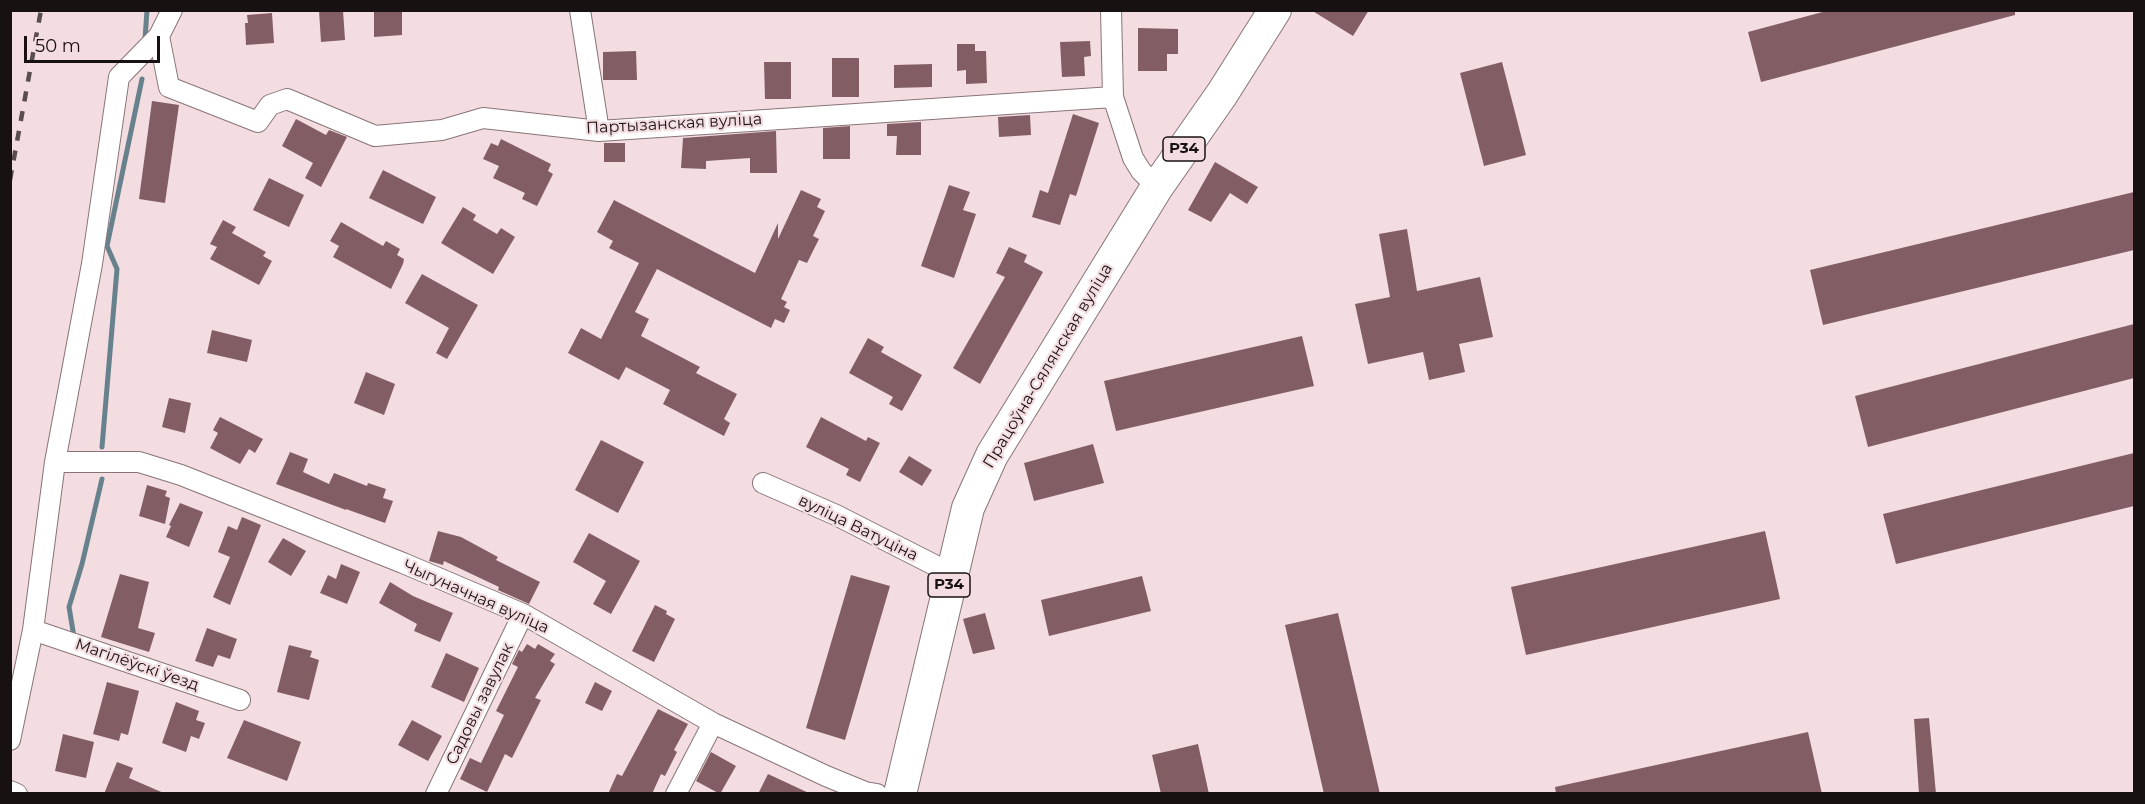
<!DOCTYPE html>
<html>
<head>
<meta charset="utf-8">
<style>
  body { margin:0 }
  #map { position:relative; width:2145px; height:804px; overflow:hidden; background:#f4dde0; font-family:Montserrat,sans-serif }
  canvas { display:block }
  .frame { position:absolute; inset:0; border:12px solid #181112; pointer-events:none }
  .scale { position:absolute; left:24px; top:36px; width:136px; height:27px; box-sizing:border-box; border:3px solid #181112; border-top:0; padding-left:8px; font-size:18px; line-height:21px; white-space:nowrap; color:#181112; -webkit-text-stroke:4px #f4dde0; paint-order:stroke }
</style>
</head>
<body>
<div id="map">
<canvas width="2145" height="804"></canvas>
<div class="frame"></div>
<div class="scale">50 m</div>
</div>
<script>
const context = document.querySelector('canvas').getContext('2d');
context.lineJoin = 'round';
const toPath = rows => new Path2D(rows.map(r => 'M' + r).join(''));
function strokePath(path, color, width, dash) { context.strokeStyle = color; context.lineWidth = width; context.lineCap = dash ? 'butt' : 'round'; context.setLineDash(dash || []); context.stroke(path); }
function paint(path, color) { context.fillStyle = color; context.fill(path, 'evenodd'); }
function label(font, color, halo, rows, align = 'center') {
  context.font = font + ' Montserrat,sans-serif'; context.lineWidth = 4.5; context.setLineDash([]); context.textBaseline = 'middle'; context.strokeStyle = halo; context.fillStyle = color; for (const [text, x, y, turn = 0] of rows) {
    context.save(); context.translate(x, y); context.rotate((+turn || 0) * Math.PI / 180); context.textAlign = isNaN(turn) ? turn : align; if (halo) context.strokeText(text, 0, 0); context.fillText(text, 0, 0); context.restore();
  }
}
const stream = toPath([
  [145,39,147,10],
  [102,447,117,269,107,246,142,79],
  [74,637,69,607,82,564,102,479]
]);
const building = toPath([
  [319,10,343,10,345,40,321,42],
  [374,10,402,10,402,35,374,37],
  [1311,10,1369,10,1353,36],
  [1830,10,2015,10,2015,15,1761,82,1748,32],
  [272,13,274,43,246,45,245,23,248,23,247,15],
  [1138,28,1178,29,1178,54,1167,54,1167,71,1138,71],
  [1090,41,1091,56,1084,57,1085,76,1062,77,1060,42],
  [957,44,975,44,975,51,986,51,987,83,966,84,966,70,957,71],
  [636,51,637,80,603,80,603,52],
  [832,58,859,58,859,97,832,97],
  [764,62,791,62,791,99,765,99],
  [1502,62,1526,155,1484,166,1460,73],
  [932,64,932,87,894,88,894,65],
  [152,101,179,105,165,203,139,199],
  [1073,114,1099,123,1076,196,1070,194,1060,225,1032,217,1040,190,1048,193],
  [1030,115,1031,135,999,137,998,117],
  [296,119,326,135,329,130,347,137,321,187,305,178,313,163,282,146],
  [921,122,921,155,896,155,897,136,887,136,887,124],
  [850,126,850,159,823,159,823,128],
  [776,131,777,173,750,173,750,158,706,161,706,169,681,168,683,138],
  [501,139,551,164,548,171,553,174,537,206,522,199,525,193,493,178,499,166,483,159,491,143,498,146],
  [604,143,625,143,625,162,604,162],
  [1215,162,1258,187,1247,204,1230,193,1211,222,1188,210],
  [383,170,436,197,423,224,369,198],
  [269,178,304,195,289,227,253,210],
  [949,185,970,192,963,210,976,214,954,278,921,266],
  [801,190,821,199,817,207,825,211,813,236,819,239,807,263,799,260,781,299,787,302,784,307,790,310,784,323,775,319,771,328,657,269,635,312,649,319,641,336,700,367,696,373,737,394,724,419,730,423,724,436,663,404,670,390,626,367,619,380,568,353,581,328,601,339,639,263,609,248,613,241,597,232,614,200,755,273,778,223,778,239],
  [2134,192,2134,250,1823,325,1810,270],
  [463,207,476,215,473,220,497,234,501,228,515,237,493,274,441,243],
  [223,220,236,227,232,233,266,252,263,256,272,261,259,285,210,259,217,247,210,244],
  [341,222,383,246,386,241,400,249,397,255,404,259,403,264,391,289,333,257,339,246,330,241],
  [1407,229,1417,291,1480,277,1493,337,1459,344,1465,372,1429,380,1423,352,1368,364,1355,304,1390,297,1379,234],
  [1009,247,1027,255,1024,262,1043,272,980,384,953,368,1005,277,996,273],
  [422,274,478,305,447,359,436,353,449,328,405,303],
  [2134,324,2134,378,1868,447,1855,396],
  [212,330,252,340,247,362,207,353],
  [1302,336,1314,386,1116,431,1104,381],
  [868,338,884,347,881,352,922,375,902,411,889,404,893,397,849,373],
  [366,372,395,384,384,415,354,403],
  [169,398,191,403,185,433,162,427],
  [220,417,263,439,255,453,249,449,240,464,210,448,218,433,213,430],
  [821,417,866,441,868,437,880,443,860,482,846,475,849,469,806,447],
  [601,440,644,462,618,513,575,490],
  [1093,444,1104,483,1034,501,1024,463],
  [290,452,308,459,303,472,329,484,334,473,367,486,368,483,386,489,383,498,393,501,385,523,346,509,346,510,276,484],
  [2134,453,2134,506,1896,564,1883,514],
  [909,456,932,470,922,486,899,472],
  [147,485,167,491,165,496,170,498,165,524,139,516],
  [180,503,203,512,189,547,166,537,171,526,169,525],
  [242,517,261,525,230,605,213,597,230,557,218,552,228,526,237,530],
  [438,531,461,537,498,557,496,560,540,582,529,604,498,590,499,587,444,561,443,565,429,561],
  [1765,531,1780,599,1526,655,1511,587],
  [589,533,640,561,611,614,593,604,606,581,573,562],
  [283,538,306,551,291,576,268,562],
  [341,564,360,572,347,604,320,593,328,575,336,579],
  [120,574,149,582,138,628,155,633,149,652,101,637],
  [851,575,890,586,845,740,806,728],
  [1142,576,1151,611,1049,636,1041,600],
  [390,582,413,596,453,613,440,642,414,631,417,624,379,603],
  [655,605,667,611,666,614,675,619,654,662,632,651],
  [985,613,995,649,973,654,963,619],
  [1338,613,1380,794,1324,794,1285,625],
  [207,628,237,639,230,659,218,655,213,667,195,661],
  [527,644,535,649,538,644,555,654,550,661,555,664,535,698,541,700,512,758,505,754,487,792,460,779,470,758,481,763,504,715,496,711,518,667,512,664,519,650,522,652],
  [289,645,312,651,310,657,319,660,309,700,277,692],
  [446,653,479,668,464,702,431,687],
  [107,682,139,691,128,735,121,733,119,741,93,734],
  [595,682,612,691,602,711,585,703],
  [176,702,199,711,196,720,205,723,199,739,191,736,186,752,162,743],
  [658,709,688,724,674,750,677,752,665,776,661,774,652,794,608,794,617,774,622,776],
  [1929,718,1936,794,1919,794,1914,719],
  [244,720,301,742,287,781,227,758],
  [412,720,442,736,428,761,398,745],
  [1808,732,1822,794,1556,794,1555,787],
  [63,734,94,742,86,778,55,771],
  [1198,744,1209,794,1161,794,1152,755],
  [711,752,736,766,720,794,696,781],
  [117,762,133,768,129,778,166,794,104,794],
  [768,774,811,794,758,794]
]);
const minor = toPath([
  [580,10,599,131],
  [1111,10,1113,97,1133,158,1141,171,1157,187],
  [159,36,169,87,258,122,270,105,287,99,375,136,442,130,483,118,599,131,1113,97],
  [55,462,139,462,181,475,403,563,523,614,713,723,826,776,865,792,877,794],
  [763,483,836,515,952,574],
  [33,630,240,700],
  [10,740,33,630,55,462,92,264,119,77,159,36,172,10],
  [10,791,17,794],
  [436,794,523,614],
  [676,794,713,723]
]);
const primary = toPath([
  [900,794,968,508,992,455,1157,187,1222,94,1275,10]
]);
const rail = toPath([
  [10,180,41,10]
]);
const shields = [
  [1184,149,42],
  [949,585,42]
];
const shieldNames = [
  ["Р34",1184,149],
  ["Р34",949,585]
];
const streetNames = [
  ["Партызанская вуліца",674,124,-3],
  ["Працоўна-Сялянская вуліца",1048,366,-59],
  ["вуліца Ватуціна",858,528,26],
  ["Чыгуначная вуліца",476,597,24],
  ["Магілёўскі ўезд",137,665,19],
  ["Садовы завулак",480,704,-64]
];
strokePath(stream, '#67828c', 5);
paint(building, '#825e64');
strokePath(minor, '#887477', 22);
strokePath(primary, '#887477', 34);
strokePath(minor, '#fff', 20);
strokePath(primary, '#fff', 32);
strokePath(rail, '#594d4f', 4.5, [10, 10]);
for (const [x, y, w] of shields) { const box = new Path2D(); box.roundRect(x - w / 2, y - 12, w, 24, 4.5); context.fillStyle = '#f4dde0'; context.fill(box); strokePath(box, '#181112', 1.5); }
label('bold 15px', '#181112', null, shieldNames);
label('16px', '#181112', '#f4dde0', streetNames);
</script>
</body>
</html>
